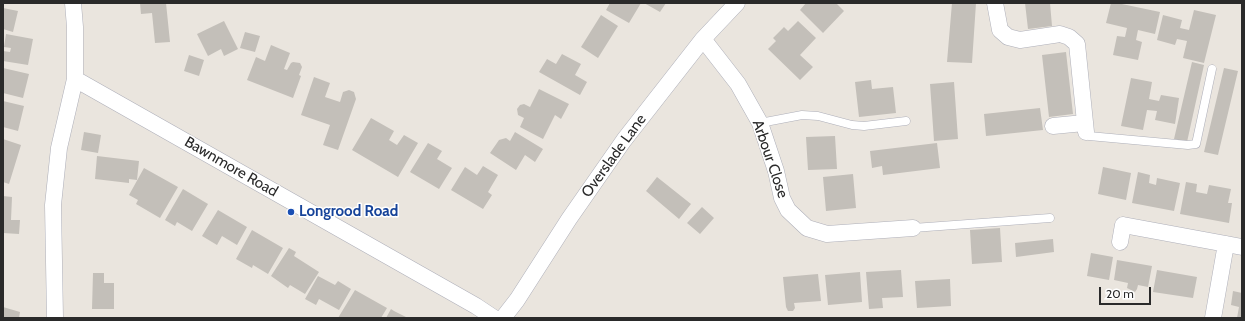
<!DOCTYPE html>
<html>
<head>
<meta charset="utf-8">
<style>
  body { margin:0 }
  #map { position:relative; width:1245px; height:321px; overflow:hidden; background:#eae5de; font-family:Cabin,sans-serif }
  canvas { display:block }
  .frame { position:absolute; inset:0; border:4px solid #2a2a2a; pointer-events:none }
  .scale { position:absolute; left:1099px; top:287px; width:52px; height:18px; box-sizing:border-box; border:2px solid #2a2a2a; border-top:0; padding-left:5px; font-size:12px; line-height:14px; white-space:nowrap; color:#2a2a2a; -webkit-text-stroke:3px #fff; paint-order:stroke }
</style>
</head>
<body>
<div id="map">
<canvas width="1245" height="321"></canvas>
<div class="frame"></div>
<div class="scale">20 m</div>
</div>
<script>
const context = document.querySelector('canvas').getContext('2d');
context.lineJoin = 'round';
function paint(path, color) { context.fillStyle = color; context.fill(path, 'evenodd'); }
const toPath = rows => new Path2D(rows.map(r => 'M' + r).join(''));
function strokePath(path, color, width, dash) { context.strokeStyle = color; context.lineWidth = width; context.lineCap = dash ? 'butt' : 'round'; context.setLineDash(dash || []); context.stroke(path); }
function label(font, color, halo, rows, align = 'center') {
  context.font = font + ' Cabin,sans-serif'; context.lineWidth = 3; context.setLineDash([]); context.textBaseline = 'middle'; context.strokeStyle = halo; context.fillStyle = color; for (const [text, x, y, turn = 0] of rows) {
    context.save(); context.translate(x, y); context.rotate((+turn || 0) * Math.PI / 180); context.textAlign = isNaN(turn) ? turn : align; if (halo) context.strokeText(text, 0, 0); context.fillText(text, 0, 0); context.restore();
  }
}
const building = toPath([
  [140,3,166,3,170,42,155,43,152,13,141,14],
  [610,3,641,3,629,23,606,10],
  [644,3,666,3,660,12],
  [806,3,836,3,844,11,823,33,800,10],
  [952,3,976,3,972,63,947,62],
  [1025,3,1050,3,1052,26,1028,29],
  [1111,3,1117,3,1160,12,1155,34,1138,30,1136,40,1142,42,1138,60,1113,55,1117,36,1125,37,1127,28,1106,23],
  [3,8,18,11,13,32,3,29],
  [1194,10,1216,15,1204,63,1183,58,1187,41,1177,39,1175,45,1157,40,1163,15,1182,20,1180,28,1189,30],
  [601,15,618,26,598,58,581,47],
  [224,21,238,49,224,56,221,49,208,56,197,34],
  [798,21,816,38,800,55,813,67,800,80,768,49,776,41,773,38,784,27,788,31],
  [245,32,260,36,255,52,240,48],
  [6,34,33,39,28,65,3,61,3,51,10,52,11,48,4,47],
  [271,45,290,53,284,69,287,70,291,63,293,62,300,63,302,67,299,75,301,76,293,98,247,80,256,57,265,61],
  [1066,52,1073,114,1049,117,1042,55],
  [562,54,581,64,575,75,587,82,580,95,539,72,547,59,556,64],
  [189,55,204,60,199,76,184,71],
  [1192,62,1204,65,1187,142,1174,139],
  [3,68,29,74,23,98,3,93],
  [1224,68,1238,71,1218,155,1204,152],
  [314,77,330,83,325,97,340,102,343,92,349,90,354,92,356,99,338,150,323,145,330,125,301,115],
  [1131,78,1152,82,1149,99,1159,101,1161,95,1179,98,1175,124,1155,120,1157,111,1147,110,1143,130,1121,126],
  [871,80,872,89,893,87,896,113,859,117,855,82],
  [954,82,958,139,934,141,930,84],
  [539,89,569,104,561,119,555,115,543,139,520,127,524,118,518,115,517,109,520,105,524,104,530,107],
  [3,101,24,106,18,131,3,127],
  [1040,108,1043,130,986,136,984,114],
  [371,118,394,131,389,140,397,145,404,135,418,143,398,177,352,150],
  [84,132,101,135,98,153,81,150],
  [515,132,543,149,535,162,525,155,516,170,490,153,499,140,506,138,510,141],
  [835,136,837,169,808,170,806,137],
  [3,139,21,145,9,184,3,182],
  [428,143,442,151,437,159,452,168,439,189,410,172],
  [937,143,940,168,883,175,882,166,872,168,870,151],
  [97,156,139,161,137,180,129,179,129,183,95,179],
  [483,166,498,175,488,192,492,195,483,209,451,190,465,167,477,175],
  [1103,167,1131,173,1126,200,1098,194],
  [144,168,178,187,160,218,136,204,138,200,129,195],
  [1138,172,1150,175,1149,183,1156,185,1157,178,1180,183,1174,211,1132,203],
  [853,174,856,208,826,211,823,177],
  [657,177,691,204,679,219,646,191],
  [1186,182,1197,184,1196,192,1207,194,1209,185,1231,189,1228,203,1232,203,1229,223,1180,214],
  [183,189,208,204,192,231,177,222,175,226,165,220],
  [3,196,12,197,11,220,20,220,19,234,3,233],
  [702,207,714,218,700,234,687,223],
  [218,210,247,227,237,245,222,236,217,245,202,236],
  [1000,228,1002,262,972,264,970,230],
  [252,230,283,248,268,274,253,265,252,268,236,259],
  [1053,239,1054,252,1016,257,1015,243],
  [289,248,296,252,294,256,319,272,305,294,290,285,288,288,271,276],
  [1091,253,1113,257,1109,280,1087,276],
  [1117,260,1152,266,1148,287,1138,285,1137,289,1135,292,1127,288,1128,283,1114,280],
  [901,270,903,297,882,298,883,308,869,309,866,272],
  [1157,270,1197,277,1193,298,1153,292],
  [860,272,862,302,828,305,825,275],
  [93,273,104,273,104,283,114,283,114,309,92,309],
  [818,274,821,301,794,303,795,308,793,311,788,311,786,307,783,277],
  [318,276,335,285,338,281,351,289,339,310,319,299,316,305,305,299],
  [950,279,951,306,917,308,915,281],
  [355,290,387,308,381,318,338,318],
  [1233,291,1242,293,1242,318,1237,318,1239,307,1231,305],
  [3,307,20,312,19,318,3,318],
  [391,309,394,311,408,318,386,318]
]);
const service = toPath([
  [760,123,802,115,818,116,852,125,864,126,906,121],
  [1086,132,1089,136,1188,145,1196,144,1212,69],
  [913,228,1050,218]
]);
const minor = toPath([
  [995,3,1000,30,1008,37,1020,40,1060,34,1069,37,1077,44,1086,132],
  [703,39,738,84,760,123,776,171,782,198,788,210,807,228,827,234,913,228],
  [75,79,476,306,494,318],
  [1053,126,1084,123],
  [1120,242,1123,225,1226,244],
  [55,318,53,205,59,148,75,79,75,27,73,3],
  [503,318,517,300,569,219,624,140,703,39,737,3],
  [1213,318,1226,244,1242,247]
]);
const markers = [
  [291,212,4,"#1a4fb4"]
];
const streetNames = [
  ["Overslade Lane",614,156,-54],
  ["Arbour Close",770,159,71],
  ["Bawnmore Road",231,167,30]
];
const transitNames = [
  ["Longrood Road",299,212]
];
paint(building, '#c3bfb9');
strokePath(service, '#aeafb9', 9);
strokePath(minor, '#aeafb9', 17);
strokePath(service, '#fff', 8);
strokePath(minor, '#fff', 16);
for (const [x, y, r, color] of markers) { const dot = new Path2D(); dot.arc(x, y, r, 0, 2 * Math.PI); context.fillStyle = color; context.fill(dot); strokePath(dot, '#fff', 1.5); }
label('15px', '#2a2a2a', '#fff', streetNames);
label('bold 15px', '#164399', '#fff', transitNames, 'left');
</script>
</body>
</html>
